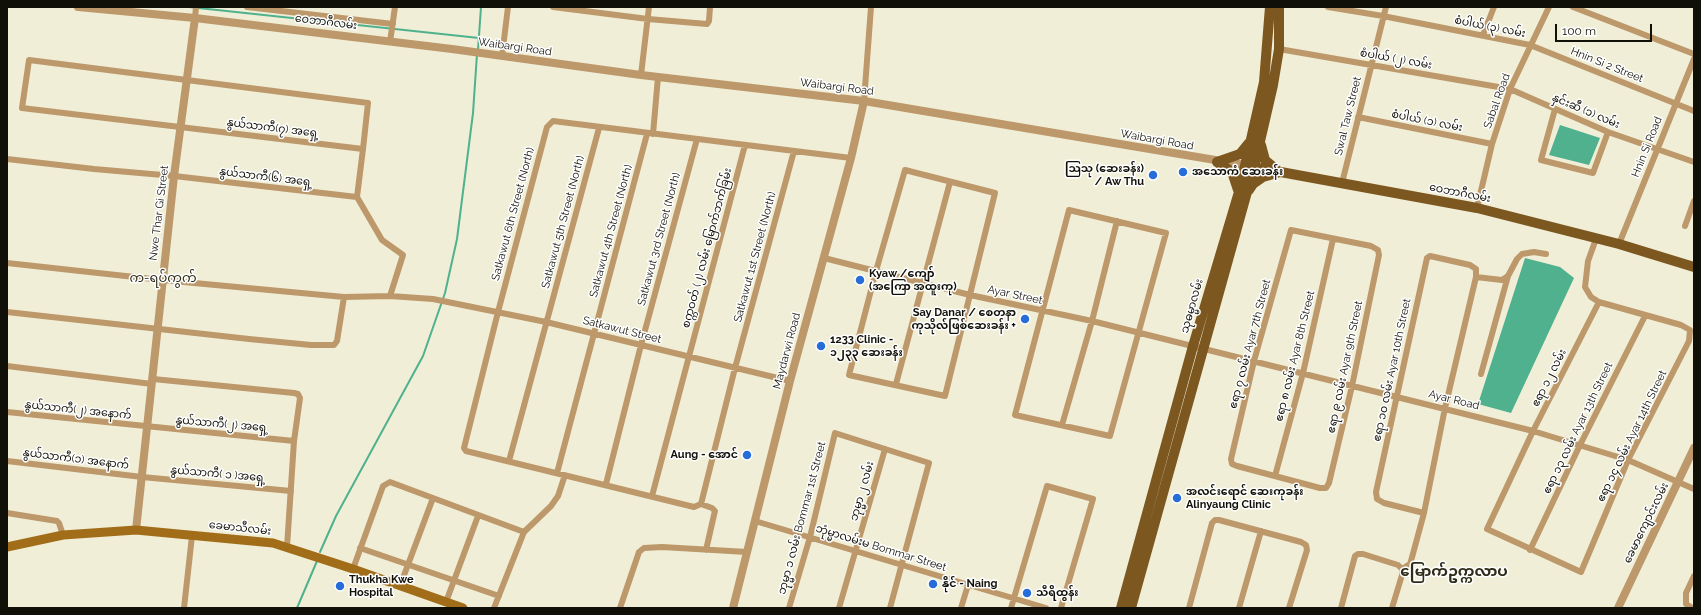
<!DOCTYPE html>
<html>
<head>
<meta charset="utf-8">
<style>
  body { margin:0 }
  #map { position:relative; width:1701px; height:615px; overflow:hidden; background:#f0eed6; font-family:Raleway,sans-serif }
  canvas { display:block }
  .frame { position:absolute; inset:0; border:8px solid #111008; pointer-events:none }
  .scale { position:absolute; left:1555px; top:24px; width:97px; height:18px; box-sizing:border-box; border:2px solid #111008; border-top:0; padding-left:5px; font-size:12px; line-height:14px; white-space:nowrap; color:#111008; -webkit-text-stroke:3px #fff; paint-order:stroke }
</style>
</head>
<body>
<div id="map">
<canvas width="1701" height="615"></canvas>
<div class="frame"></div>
<div class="scale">100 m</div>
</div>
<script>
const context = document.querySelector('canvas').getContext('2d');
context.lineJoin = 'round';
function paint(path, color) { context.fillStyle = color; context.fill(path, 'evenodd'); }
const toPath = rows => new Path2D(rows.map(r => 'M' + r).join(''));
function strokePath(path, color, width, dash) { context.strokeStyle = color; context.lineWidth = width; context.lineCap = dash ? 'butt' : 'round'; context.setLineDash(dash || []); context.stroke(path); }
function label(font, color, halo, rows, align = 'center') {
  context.font = font + ' Raleway,"Noto Sans Myanmar",sans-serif'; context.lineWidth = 3; context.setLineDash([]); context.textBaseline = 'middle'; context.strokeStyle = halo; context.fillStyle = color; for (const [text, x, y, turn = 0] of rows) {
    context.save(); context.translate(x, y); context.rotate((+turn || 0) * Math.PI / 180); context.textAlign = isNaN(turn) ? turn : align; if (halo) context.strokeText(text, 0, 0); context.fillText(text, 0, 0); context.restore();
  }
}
const water = toPath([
  [1560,125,1600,138,1589,165,1549,155],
  [1525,258,1560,267,1574,278,1511,413,1478,404]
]);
const stream = toPath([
  [189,7,479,38],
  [478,50,481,7],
  [320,552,336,516,423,356,445,293,457,239,473,113,477,54],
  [297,608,317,561]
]);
const minor = toPath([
  [247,7,393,24],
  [553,7,648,19,707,24,709,21,710,7],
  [1328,7,1383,16,1530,45,1694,111],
  [1573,7,1694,54],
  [195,18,196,7],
  [1483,35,1494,7],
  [390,42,395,7],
  [1279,49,1510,89,1608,132,1694,162],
  [502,56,508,7],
  [641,75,649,7],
  [864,101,871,7],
  [1555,109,1541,160,1593,173,1608,132],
  [1358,117,1492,144],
  [653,134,658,77],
  [363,149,22,108,29,60,368,103,363,149,357,197,382,240,403,255,390,296],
  [7,159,94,169,174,176,357,197],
  [905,170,995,193,945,396,849,375,876,271,905,170],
  [1342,183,1386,7],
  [1477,208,1492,144,1510,89,1549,7],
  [1069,210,1166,233,1110,436,1015,415,1069,210],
  [1685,226,1694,201],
  [1291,230,1371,246,1378,250,1379,255,1352,386,1329,483,1326,488,1320,488,1237,466,1232,464,1231,459,1254,361,1291,230],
  [1596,239,1588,261,1585,287,1591,297,1599,302,1533,431,1487,529,1581,572,1628,460,1689,341,1690,330,1681,325,1599,302],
  [1619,244,1694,59],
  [824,258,970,295,1092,321,1533,431,1628,460,1694,489],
  [7,263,162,280,344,297,390,296,433,299,546,322,790,381],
  [1476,277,1502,280,1508,276,1517,259,1522,254,1534,252,1546,254],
  [7,312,249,339,311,345,334,345,337,341,344,297],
  [7,366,152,384],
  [1481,374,1508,276],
  [153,379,294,393,298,394,300,398,294,441,287,547],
  [896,384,950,182],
  [7,412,294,441],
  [1062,425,1092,321,1117,221],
  [7,461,142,477,291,491],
  [509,461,599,128],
  [557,473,647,134],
  [1275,476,1303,373,1333,239],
  [606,484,641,345,697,139],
  [652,496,745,145],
  [701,504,735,368,794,151],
  [7,513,57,521,59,523,63,535],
  [755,521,1046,608],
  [360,548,499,596],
  [706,550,714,515,715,511,712,508,701,504,694,507,466,451,464,448,498,312,547,127,553,121,851,158],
  [1530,550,1580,445,1645,316],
  [353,569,383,486,390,482,524,532],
  [1402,569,1410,564,1411,561,1424,513,1445,408,1476,277,1476,269,1470,265,1430,256,1427,258,1376,492,1377,499,1384,503,1424,513],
  [400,586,433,498],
  [446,602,478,516],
  [184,608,192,536],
  [494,608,524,532,551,506,558,496,565,475],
  [620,608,639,552,644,548,662,547,747,552],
  [789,608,810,537,835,433,929,463,890,608],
  [839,608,885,449],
  [961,608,968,585],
  [1011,608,1047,486,1093,499,1061,608],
  [1189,608,1212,523,1215,520,1219,520,1301,542,1306,545,1307,550,1289,608],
  [1239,608,1261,531],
  [1341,608,1355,556,1358,554,1363,554,1398,565,1402,569],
  [1392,608,1402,575,1402,569],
  [1692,608,1686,604,1686,593,1694,576]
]);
const tertiary = toPath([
  [78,7,195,18,452,49,641,75,864,101,1245,165],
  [136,530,174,176,195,18],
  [733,608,790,381,851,158,864,101],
  [1618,608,1694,448]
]);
const secondary = toPath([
  [7,547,63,535,136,530,273,543,353,569,463,608]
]);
const primary = toPath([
  [1261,145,1265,160,1277,170],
  [1217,162,1240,154,1249,143],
  [1217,162,1232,172,1238,190],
  [1248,166,1477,208,1619,244,1694,267],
  [1249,190,1253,184,1263,177,1277,173],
  [1121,608,1193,346,1239,192,1264,82,1270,7],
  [1131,608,1254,167,1273,85,1279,49,1279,7]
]);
const markers = [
  [1183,172,5,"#276dda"],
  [1153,175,5,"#276dda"],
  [860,280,5,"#276dda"],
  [1025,319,5,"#276dda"],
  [821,346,5,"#276dda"],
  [747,455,5,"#276dda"],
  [1177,498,5,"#276dda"],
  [933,584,5,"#276dda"],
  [340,586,5,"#276dda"],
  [1027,593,5,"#276dda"]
];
const streetNames = [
  ["ဝေဘာဂီလမ်း",326,22,7],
  ["စံပါယ် (၃) လမ်း",1490,27,11],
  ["Waibargi Road",515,47,8],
  ["စံပါယ် (၂) လမ်း",1396,59,10],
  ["Hnin Si 2 Street",1607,65,22],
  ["Waibargi Road",837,87,7],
  ["Sabal Road",1497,101,-70],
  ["နှင်းဆီ (၁) လမ်း",1586,111,23],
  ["Swal Taw Street",1348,116,-76],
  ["စံပါယ် (၁) လမ်း",1427,121,11],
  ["နွယ်သာကီ(၇) အရှေ့",273,128,7],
  ["Waibargi Road",1157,140,10],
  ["Hnin Si Road",1647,147,-68],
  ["နွယ်သာကီ(၆) အရှေ့",266,177,7],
  ["ဝေဘာဂီလမ်း",1460,193,11],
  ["Nwe Thar Gi Street",159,213,-83],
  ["Satkawut 6th Street (North)",513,214,-75],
  ["Satkawut 5th Street (North)",563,222,-75],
  ["Satkawut 4th Street (North)",611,231,-75],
  ["Satkawut 3rd Street (North)",659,239,-75],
  ["စက္ကဝတ် (၂) လမ်း မြောက်ဘက်ခြမ်း",707,248,-75],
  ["Satkawut 1st Street (North)",755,257,-75],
  ["Ayar Street",1015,295,12],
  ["သုဓမ္မာလမ်း",1192,306,-74],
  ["Satkawut Street",622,330,14],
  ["ဧရာ ၇ လမ်း Ayar 7th Street",1250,344,-75],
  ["Maydarwi Road",787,351,-75],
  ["ဧရာ ၈ လမ်း Ayar 8th Street",1295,356,-76],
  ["ဧရာ ၉ လမ်း Ayar 9th Street",1345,367,-78],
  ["ဧရာ ၁၀ လမ်း Ayar 10th Street",1392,370,-78],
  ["ဧရာ ၁၂ လမ်း",1549,378,-63],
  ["Ayar Road",1454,400,14],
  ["နွယ်သာကီ(၂) အနောက်",78,410,6],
  ["နွယ်သာကီ(၂) အရှေ့",222,424,5],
  ["ဧရာ ၁၃ လမ်း Ayar 13th Street",1578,428,-64],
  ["ဧရာ ၁၄ လမ်း Ayar 14th Street",1632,436,-64],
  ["နွယ်သာကီ(၁) အနောက်",76,459,7],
  ["နွယ်သာကီ( ၁ )အရှေ့",218,474,5],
  ["ဘုမ္မာ ၂ လမ်း",862,491,-74],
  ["ဘုမ္မာ ၁ လမ်း Bommar 1st Street",802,518,-75],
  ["ခေမာကျောင်းလမ်း",1646,523,-64],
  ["ခေမာသီလမ်း",240,528,6],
  ["ဘုံမ္မာလမ်းမ Bommar Street",881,548,17]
];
const poiNames = [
  ["သြသု (ဆေးခန်း)",1144,169,"right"],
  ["/ Aw Thu",1144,182,"right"],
  ["အသောကံ ဆေးခန်း",1192,172],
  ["Kyaw /ကျော်",869,274],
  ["(အကြော အထူးကု)",869,287],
  ["Say Danar / စေတနာ",1016,313,"right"],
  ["ကုသိုလ်ဖြစ်ဆေးခန်း +",1016,326,"right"],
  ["1233 Clinic -",830,340],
  ["၁၂၃၃ ဆေးခန်း",830,353],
  ["Aung - အောင်",738,455,"right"],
  ["အလင်းရောင် ဆေးကုခန်း",1186,492],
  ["Alinyaung Clinic",1186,505],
  ["Thukha Kwe",349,580],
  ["Hospital",349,593],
  ["နိုင် - Naing",942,584],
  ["သီရိထွန်း",1036,593]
];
const quarterNames = [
  ["က-ရပ်ကွက်",163,278]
];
const districtNames = [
  ["မြောက်‌ဥက္ကလာပ",1454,571]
];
paint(water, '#4fb18d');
strokePath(stream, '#4fb18d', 2);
strokePath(minor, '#bc986a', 6);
strokePath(tertiary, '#bc986a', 8);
strokePath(secondary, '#a26d19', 9);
strokePath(primary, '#7c5720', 10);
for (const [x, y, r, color] of markers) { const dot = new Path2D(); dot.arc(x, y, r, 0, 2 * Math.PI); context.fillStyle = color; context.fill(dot); strokePath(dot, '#fff', 1.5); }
label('11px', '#111008', '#fff', streetNames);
label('bold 11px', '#111008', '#fff', poiNames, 'left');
label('13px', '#2f2d19', '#fff', quarterNames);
label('bold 15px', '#2f2d19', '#fff', districtNames);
</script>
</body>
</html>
